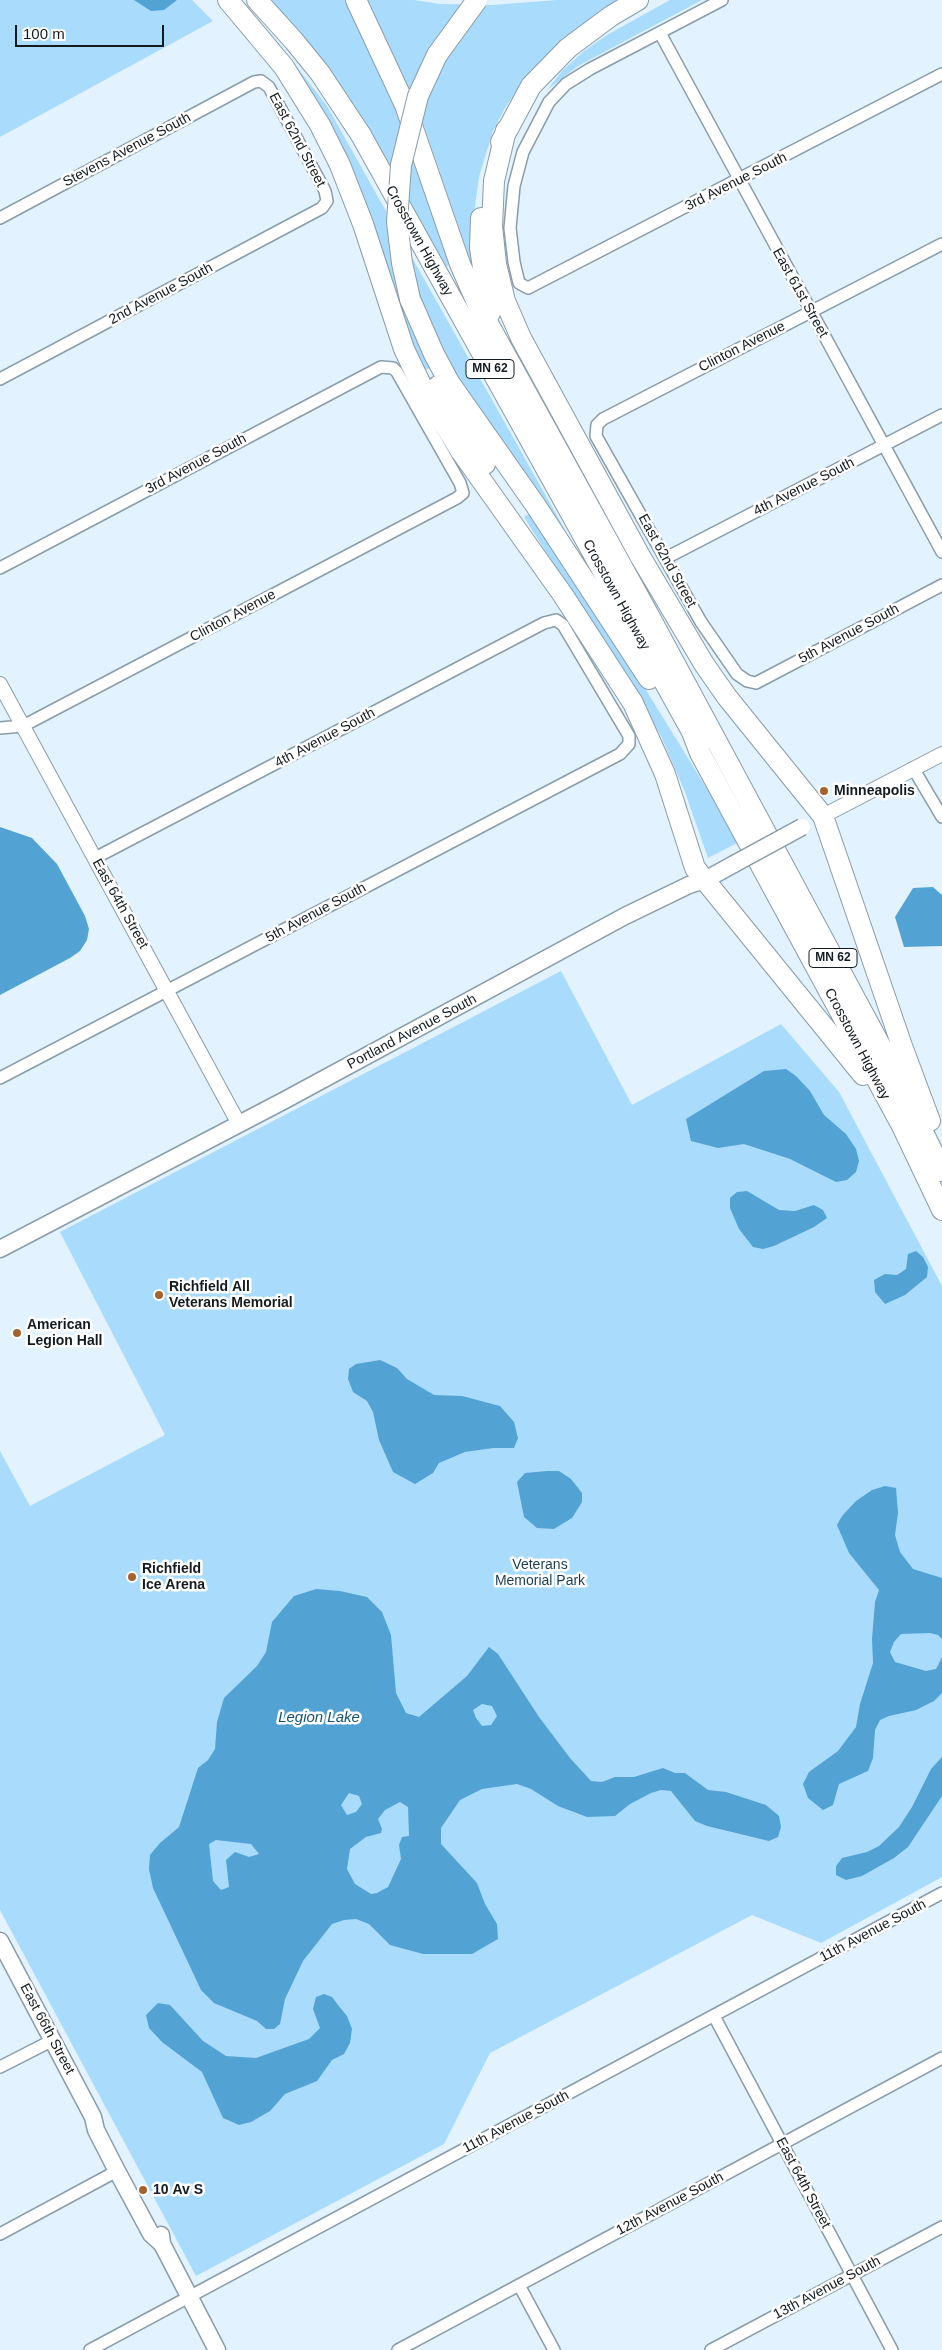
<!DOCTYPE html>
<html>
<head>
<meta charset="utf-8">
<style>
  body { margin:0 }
  #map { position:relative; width:942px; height:2350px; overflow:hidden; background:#e2f2fe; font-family:Arial,sans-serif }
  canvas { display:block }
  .scale { position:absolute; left:15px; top:25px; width:149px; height:22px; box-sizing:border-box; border:2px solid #131b20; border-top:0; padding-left:6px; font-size:15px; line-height:18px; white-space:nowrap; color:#131b20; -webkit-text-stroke:4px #fff; paint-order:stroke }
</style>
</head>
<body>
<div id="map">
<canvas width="942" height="2350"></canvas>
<div class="scale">100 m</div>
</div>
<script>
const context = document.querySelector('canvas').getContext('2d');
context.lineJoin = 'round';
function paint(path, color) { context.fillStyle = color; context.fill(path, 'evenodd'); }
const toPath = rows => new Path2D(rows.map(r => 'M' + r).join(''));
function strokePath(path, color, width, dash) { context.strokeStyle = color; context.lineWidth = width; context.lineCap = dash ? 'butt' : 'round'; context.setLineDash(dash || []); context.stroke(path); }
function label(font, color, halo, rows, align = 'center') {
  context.font = font + ' Arial,sans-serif'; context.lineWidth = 5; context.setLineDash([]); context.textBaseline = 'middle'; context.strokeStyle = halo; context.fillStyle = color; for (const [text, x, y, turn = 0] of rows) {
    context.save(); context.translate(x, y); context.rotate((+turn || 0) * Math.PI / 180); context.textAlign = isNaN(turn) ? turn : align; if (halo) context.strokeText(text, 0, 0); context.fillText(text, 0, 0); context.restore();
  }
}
const green = toPath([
  [0,0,192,0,213,21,0,137],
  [264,0,414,0,440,4,492,5,557,0,624,0,582,25,551,50,523,82,505,108,493,131,479,177,472,228,474,261,471,263,424,126,405,80,399,67,381,74,396,111,450,265,443,268],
  [670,0,702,0,578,66,547,90,562,71,584,51,607,35],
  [253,16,280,45,327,106,565,530,560,532,446,361,423,371,425,384,368,224],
  [530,513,633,669,712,797,737,843,708,858,685,792,660,734,524,517],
  [561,971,632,1105,781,1024,839,1092,942,1286,942,1877,821,1943,752,1915,490,2053,444,2144,196,2276,0,1910,0,1451,30,1506,165,1435,60,1232]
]);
const water = toPath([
  [134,0,177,0,164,10,151,11],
  [0,827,32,838,57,864,85,916,89,929,87,940,80,951,70,958,0,995],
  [933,887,942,895,942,946,904,947,895,917,913,888],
  [786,1069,796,1076,810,1091,824,1115,846,1134,856,1149,859,1161,856,1172,847,1180,836,1182,790,1159,744,1144,718,1148,691,1141,686,1119,764,1071],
  [747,1191,779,1210,795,1211,814,1205,823,1210,827,1218,814,1227,774,1246,763,1249,753,1247,739,1229,730,1208,730,1198,737,1192],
  [916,1251,923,1257,928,1267,927,1277,905,1295,885,1304,875,1292,874,1280,885,1274,897,1275,906,1269,908,1254],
  [380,1360,397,1368,407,1379,434,1395,462,1396,500,1406,514,1422,518,1438,514,1448,493,1448,465,1452,439,1463,433,1473,415,1484,393,1472,379,1440,373,1412,367,1401,353,1392,348,1379,349,1369,356,1364],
  [547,1471,559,1471,571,1479,582,1493,582,1502,572,1518,562,1524,554,1529,537,1528,524,1517,517,1482,525,1473],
  [885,1486,896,1488,898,1513,895,1535,900,1552,913,1569,942,1578,942,1639,938,1635,930,1633,901,1634,894,1642,890,1652,895,1662,926,1671,936,1669,942,1657,942,1693,934,1701,916,1710,889,1716,880,1720,875,1730,873,1758,868,1771,839,1784,833,1805,823,1810,808,1798,803,1784,809,1772,838,1751,856,1727,860,1704,873,1663,872,1639,875,1602,879,1590,849,1553,837,1525,842,1516,856,1501,872,1490],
  [316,1589,340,1591,367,1597,382,1612,391,1635,396,1693,406,1713,419,1717,467,1676,489,1647,498,1654,539,1717,570,1758,591,1781,602,1782,615,1777,634,1777,663,1768,675,1773,685,1773,708,1790,726,1792,766,1805,779,1816,781,1827,778,1837,769,1841,707,1826,695,1821,671,1791,661,1790,651,1793,630,1804,615,1816,587,1817,558,1806,531,1789,517,1784,482,1789,460,1800,441,1828,441,1844,477,1883,485,1904,497,1924,498,1939,472,1954,423,1954,390,1945,369,1924,356,1919,344,1920,332,1924,303,1961,285,1999,280,2024,274,2029,266,2029,257,2021,214,2003,201,1990,153,1888,149,1869,150,1855,160,1843,179,1827,198,1768,208,1760,215,1749,217,1722,224,1698,257,1666,266,1652,272,1622,294,1596],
  [482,1704,492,1706,497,1716,491,1725,482,1726,476,1718,473,1710],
  [349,1793,359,1796,362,1804,356,1812,347,1815,341,1805],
  [400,1802,408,1807,409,1836,402,1837,399,1845,401,1859,388,1887,377,1893,371,1894,355,1884,347,1869,350,1849,366,1837,381,1833,382,1829,378,1819,385,1810],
  [216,1840,251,1844,259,1854,249,1857,235,1852,226,1860,229,1887,221,1890,213,1881,209,1844],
  [942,1757,942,1796,908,1847,894,1858,862,1876,846,1880,836,1875,836,1866,842,1858,867,1852,879,1846,899,1827,912,1807,931,1769],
  [324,1994,332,1997,338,2005,347,2016,352,2029,350,2043,344,2054,332,2060,317,2081,285,2094,270,2111,251,2122,239,2125,223,2118,202,2072,162,2042,149,2028,146,2015,158,2003,170,2005,203,2041,226,2056,256,2058,309,2039,320,2028,313,2009,316,1997]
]);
const minor = toPath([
  [722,0,590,69,566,84,549,102,523,152,514,186,510,228,514,262,519,283,528,288,942,74],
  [660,33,942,552],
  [0,218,254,82,261,81,269,87,325,191,327,201,322,208,0,379],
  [942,244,603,419,597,425,596,436,701,622,737,674,747,681,756,683,942,585],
  [666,558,942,415],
  [0,568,381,367,393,368,397,372,460,483,463,493,457,498,23,726,0,728],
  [913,768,942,817],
  [0,1078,620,754,629,744,629,736,563,625,556,620,544,623,95,858],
  [714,2016,892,2350],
  [0,2067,53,2040],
  [0,2234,117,2171],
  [519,2285,554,2350],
  [90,2350,942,1893],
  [398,2350,942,2058],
  [711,2350,942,2227]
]);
const tertiary = toPath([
  [0,684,239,1124],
  [823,816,942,754]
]);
const secondary = toPath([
  [0,1249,285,1100,625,916,689,885,705,880,734,864],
  [0,1941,93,2117,96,2130,117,2171,151,2234,162,2244],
  [161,2235,162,2244,217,2350]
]);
const motorway = toPath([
  [228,0,284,67,320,125,340,165,363,224,404,349,424,391,460,450,563,595,633,703,665,774,695,868,863,1075],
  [257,0,294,41,320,73,361,135,692,732,700,753,902,1126,942,1210],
  [356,0,405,105,460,264,478,305,646,610,886,1056,942,1171],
  [506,130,494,181,492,226,496,264,505,301,521,338,640,556,704,664,727,697,823,816,902,1046,930,1121],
  [501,142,531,86,568,48,611,16,638,0],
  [481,218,480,248,490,313],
  [410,299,434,354,449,382,536,506,649,679],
  [438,386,485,464]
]);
const secondaryBridge = toPath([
  [734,864,802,827]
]);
const motorwayBridge = toPath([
  [410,299,402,263,397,222,401,165,418,96,437,55,477,0]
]);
const markers = [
  [824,791,5,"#a4632d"],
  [159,1295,5,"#a4632d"],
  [17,1333,5,"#a4632d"],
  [132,1577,5,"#a4632d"],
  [143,2190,5,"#a4632d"]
];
const shields = [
  [490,369,48],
  [833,958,48]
];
const shieldNames = [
  ["MN 62",490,369],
  ["MN 62",833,958]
];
const streetNames = [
  ["East 62nd Street",297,140,62],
  ["Stevens Avenue South",127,150,-28],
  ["3rd Avenue South",736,182,-27],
  ["Crosstown Highway",419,241,61],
  ["East 61st Street",800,293,61],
  ["2nd Avenue South",161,294,-28],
  ["Clinton Avenue",742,347,-27],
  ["3rd Avenue South",196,464,-28],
  ["4th Avenue South",804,487,-27],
  ["East 62nd Street",667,561,61],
  ["Crosstown Highway",616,595,61],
  ["Clinton Avenue",233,616,-28],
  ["5th Avenue South",849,634,-28],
  ["4th Avenue South",325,738,-28],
  ["East 64th Street",120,904,61],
  ["5th Avenue South",316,913,-28],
  ["Portland Avenue South",412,1032,-28],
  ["Crosstown Highway",857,1044,62],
  ["11th Avenue South",873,1931,-28],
  ["East 66th Street",47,2029,62],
  ["11th Avenue South",516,2122,-28],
  ["East 64th Street",803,2183,62],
  ["12th Avenue South",670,2204,-28],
  ["13th Avenue South",827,2288,-28]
];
const poiNames = [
  ["Minneapolis",834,791],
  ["Richfield All",169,1287],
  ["Veterans Memorial",169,1303],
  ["American",27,1325],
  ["Legion Hall",27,1341],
  ["Richfield",142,1569],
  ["Ice Arena",142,1585],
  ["10 Av S",153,2190]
];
const parkNames = [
  ["Veterans",540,1565],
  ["Memorial Park",540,1581]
];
const waterNames = [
  ["Legion Lake",319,1718]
];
paint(green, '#a9dbfd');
paint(water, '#52a3d4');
strokePath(minor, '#899ca9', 14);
strokePath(tertiary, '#899ca9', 16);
strokePath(secondary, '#899ca9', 19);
strokePath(motorway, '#899ca9', 22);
strokePath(minor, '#fff', 11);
strokePath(tertiary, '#fff', 14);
strokePath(secondary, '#fff', 16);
strokePath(motorway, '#fff', 20);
strokePath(secondaryBridge, '#899ca9', 19, []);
strokePath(motorwayBridge, '#899ca9', 22, []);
strokePath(secondaryBridge, '#fff', 16);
strokePath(motorwayBridge, '#fff', 20);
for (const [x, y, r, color] of markers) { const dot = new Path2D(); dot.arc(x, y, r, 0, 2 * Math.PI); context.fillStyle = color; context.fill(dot); strokePath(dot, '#fff', 2); }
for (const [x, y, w] of shields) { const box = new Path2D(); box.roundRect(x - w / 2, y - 9.5, w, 19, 4); context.fillStyle = '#fff'; context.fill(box); strokePath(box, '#131b20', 1); }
label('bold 12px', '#131b20', null, shieldNames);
label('14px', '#131b20', '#fff', streetNames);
label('bold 14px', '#131b20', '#fff', poiNames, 'left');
label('14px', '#1a3d52', '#fff', parkNames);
label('italic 15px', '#155374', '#fff', waterNames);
</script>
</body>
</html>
